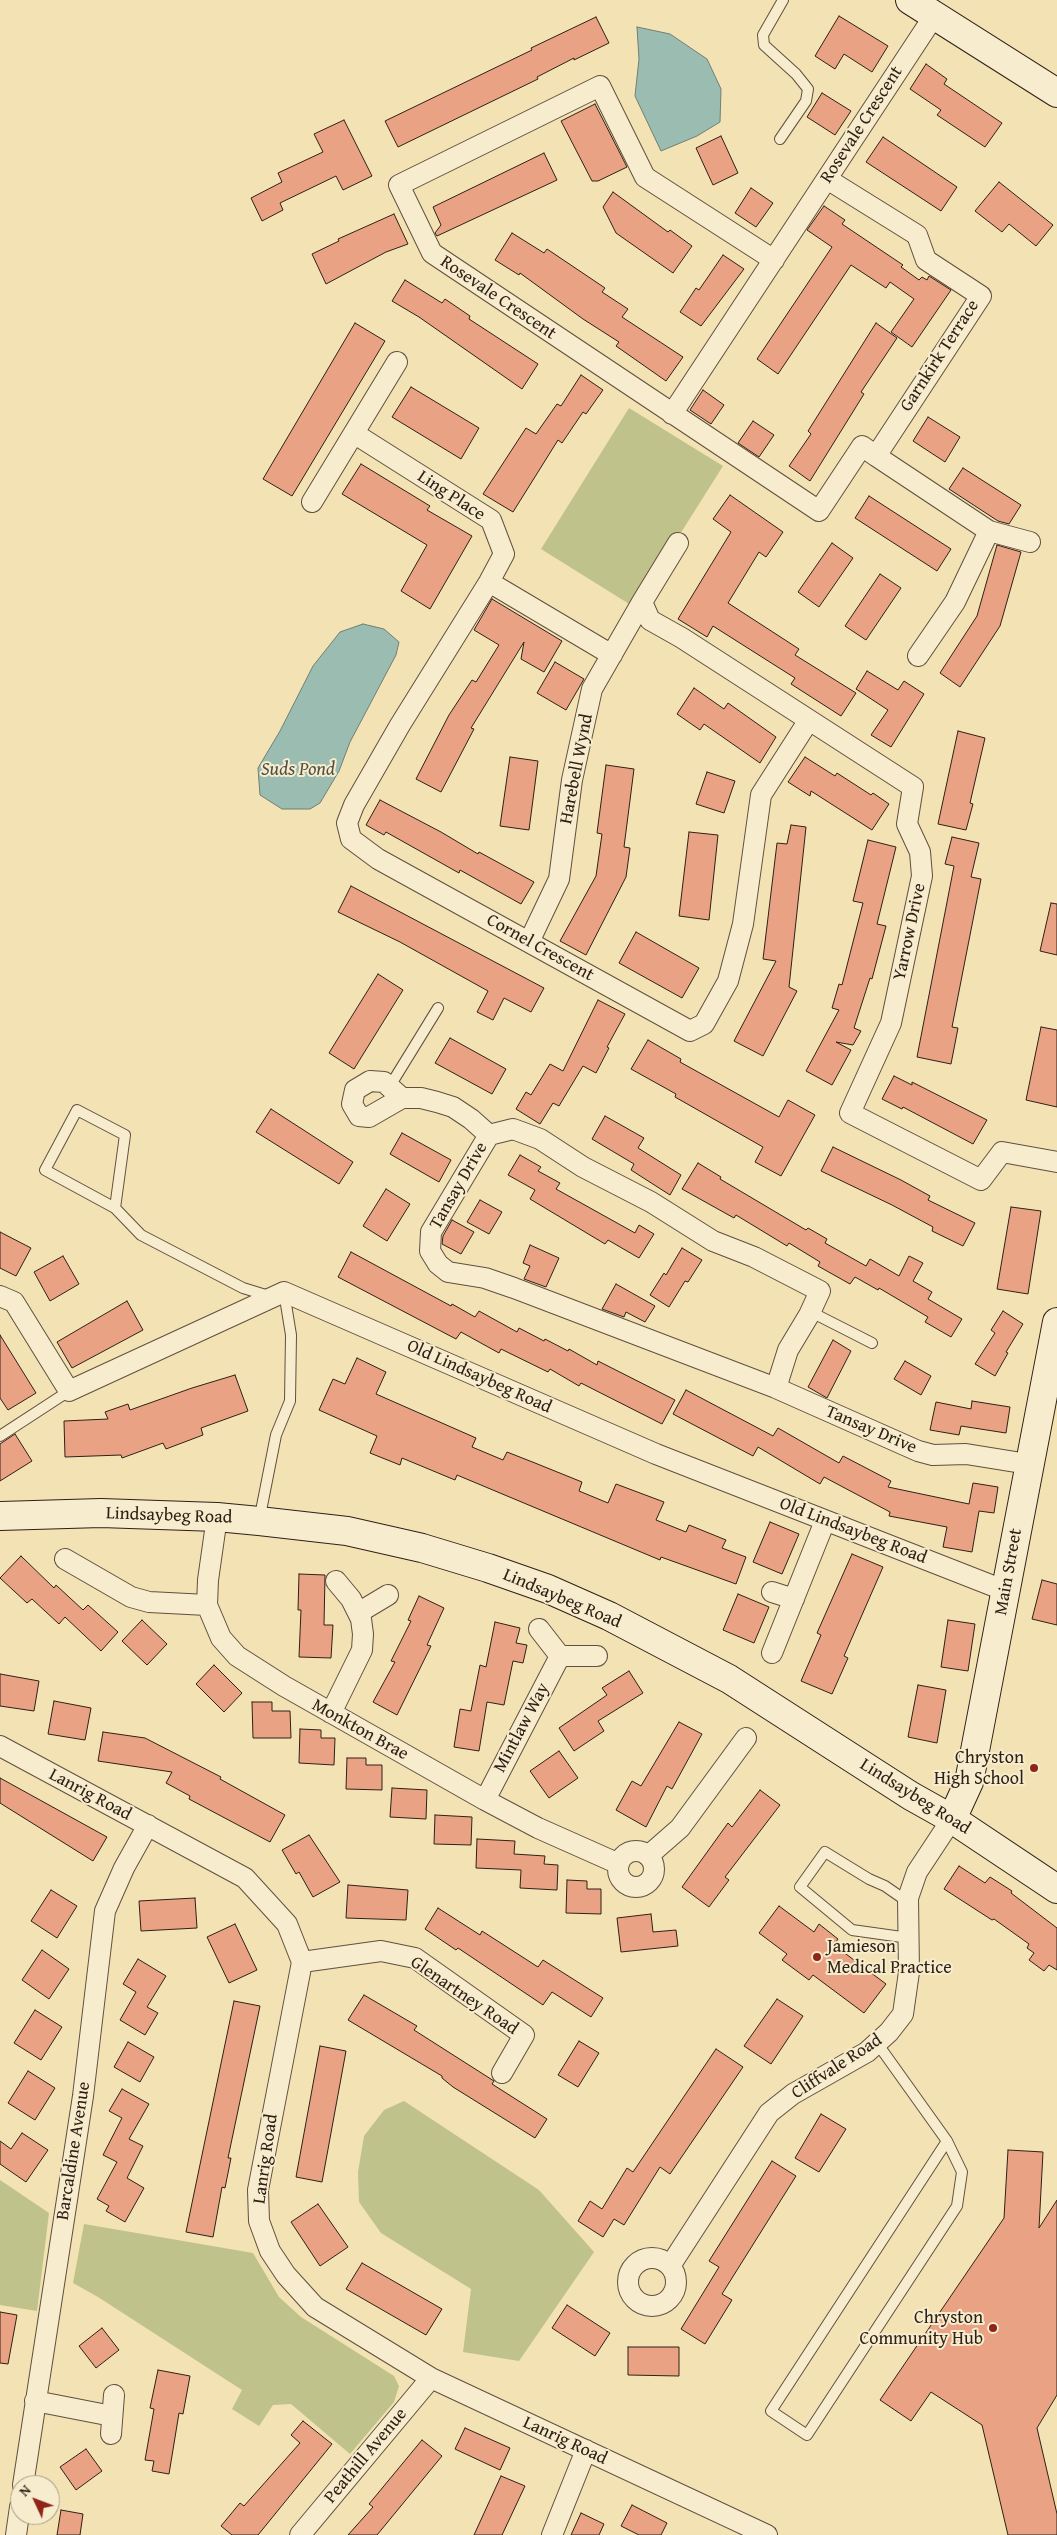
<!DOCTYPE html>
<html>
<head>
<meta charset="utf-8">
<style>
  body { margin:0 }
  #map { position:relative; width:1057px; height:2535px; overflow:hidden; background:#f3e2b4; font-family:"Gentium Book Plus",serif }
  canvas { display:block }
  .north { position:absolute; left:10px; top:2475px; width:50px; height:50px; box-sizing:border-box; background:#f7ecce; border:1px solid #a79a84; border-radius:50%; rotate:313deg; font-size:14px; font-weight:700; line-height:20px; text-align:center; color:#2f2016 }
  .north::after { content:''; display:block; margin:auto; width:18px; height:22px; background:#8f2418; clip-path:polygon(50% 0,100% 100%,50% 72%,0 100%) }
</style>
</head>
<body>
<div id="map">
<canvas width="1057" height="2535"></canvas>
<div class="north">N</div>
</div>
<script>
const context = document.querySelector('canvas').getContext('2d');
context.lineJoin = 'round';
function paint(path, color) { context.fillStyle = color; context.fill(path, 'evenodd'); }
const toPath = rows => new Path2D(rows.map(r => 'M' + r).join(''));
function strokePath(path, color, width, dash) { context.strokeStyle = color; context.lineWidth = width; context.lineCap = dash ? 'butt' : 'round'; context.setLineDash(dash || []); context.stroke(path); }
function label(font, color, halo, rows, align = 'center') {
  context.font = font + ' "Gentium Book Plus",serif'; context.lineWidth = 4; context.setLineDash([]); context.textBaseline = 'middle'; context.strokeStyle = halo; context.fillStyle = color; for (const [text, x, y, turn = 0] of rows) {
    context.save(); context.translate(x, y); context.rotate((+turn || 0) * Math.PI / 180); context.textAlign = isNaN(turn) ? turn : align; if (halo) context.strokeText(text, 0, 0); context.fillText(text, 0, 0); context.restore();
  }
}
const green = toPath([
  [629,408,723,466,634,607,541,549],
  [404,2101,539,2190,594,2252,519,2361,463,2352,471,2289,381,2233,359,2202,358,2172,364,2136,384,2110],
  [0,2180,49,2213,37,2311,0,2305],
  [84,2224,253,2253,279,2297,301,2317,394,2376,399,2386,394,2402,350,2454,291,2404,273,2405,259,2426,232,2409,242,2390,98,2297,73,2283]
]);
const water = toPath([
  [637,27,670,34,707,59,721,89,720,122,697,136,661,151,635,96,639,59,637,27],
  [363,624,384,629,399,642,396,655,350,742,339,771,320,803,310,809,282,809,260,795,258,768,280,731,313,666,340,632,363,624]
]);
const building = toPath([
  [839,16,888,46,872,72,844,54,835,69,815,56,839,16],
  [596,17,609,43,574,60,574,58,537,77,538,79,398,147,385,121,532,50,531,48,596,17],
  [926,64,947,79,944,84,1002,123,985,147,937,115,941,110,910,89,926,64],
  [822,93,851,111,835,135,807,117,822,93],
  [595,104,627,167,598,181,592,181,561,121,595,104],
  [344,120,372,176,343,190,336,176,280,203,283,210,262,221,251,198,282,182,278,173,323,152,314,134,344,120],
  [721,136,738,173,713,185,696,148,721,136],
  [883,137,957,187,941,211,866,162,883,137],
  [544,153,557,180,437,236,435,233,441,225,433,207,544,153],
  [999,182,1053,225,1036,246,1009,224,1002,232,975,211,999,182],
  [751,188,773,203,756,227,735,213,751,188],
  [613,192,668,232,670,230,692,246,673,273,616,233,603,207,613,192],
  [824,206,845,220,842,224,903,265,901,267,919,280,922,277,927,280,929,276,951,290,912,347,891,332,914,299,890,282,886,288,851,265,778,374,757,359,832,247,807,230,824,206],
  [394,214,408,244,386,252,326,284,312,254,339,241,338,239,394,214],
  [512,233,544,253,547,249,605,288,602,292,628,309,622,317,683,357,666,381,616,346,619,342,583,319,520,273,519,275,495,260,512,233],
  [723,255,744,269,701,326,680,312,696,288,699,290,723,255],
  [405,280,442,303,445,299,470,316,469,319,538,364,522,389,419,317,392,301,405,280],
  [355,323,385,341,292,496,263,479,355,323],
  [876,323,897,338,861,392,864,394,810,481,789,466,811,434,808,431,876,323],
  [581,375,603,390,586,414,583,412,562,443,558,440,513,512,483,494,526,428,536,434,557,404,561,406,581,375],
  [411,387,479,428,461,459,392,417,411,387],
  [703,390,724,405,711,424,690,410,703,390],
  [928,417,960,437,945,462,913,441,928,417],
  [753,421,774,435,759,457,738,443,753,421],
  [361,464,430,506,427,510,472,536,430,609,401,591,427,545,342,494,361,464],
  [963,468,1021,505,1009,524,998,521,949,489,963,468],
  [730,495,783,532,766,557,759,552,728,603,799,649,795,655,856,693,841,716,791,684,795,678,713,626,707,637,678,619,731,532,713,519,730,495],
  [869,496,951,549,937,571,855,518,869,496],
  [832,543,853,558,819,607,798,592,832,543],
  [997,545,1021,552,1000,626,960,687,940,673,977,616,997,545],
  [880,574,901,588,866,640,845,626,880,574],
  [492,599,562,641,544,672,521,659,524,642,471,728,474,729,441,792,416,779,449,715,472,680,476,682,499,645,474,630,492,599],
  [555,662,584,679,566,710,537,693,555,662],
  [867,671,898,690,904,681,924,694,891,747,871,735,888,710,856,689,867,671],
  [694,688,724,709,728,703,776,737,760,763,704,724,700,730,677,714,694,688],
  [958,731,985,738,970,803,973,804,966,830,938,824,958,731],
  [510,757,538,761,529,830,500,826,510,757],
  [805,757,835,776,837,773,871,795,873,793,889,804,872,830,811,791,810,796,788,782,805,757],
  [606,765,634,769,624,847,630,848,626,877,586,955,560,941,596,876,602,834,597,833,606,765],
  [707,772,735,781,724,813,696,804,707,772],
  [380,800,441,832,478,854,479,852,534,882,521,904,460,870,459,873,386,832,384,835,366,825,380,800],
  [791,825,806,827,789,987,797,991,763,1056,734,1041,776,961,763,959,777,843,787,844,791,825],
  [689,832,718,835,709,920,679,916,689,832],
  [952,837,979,843,971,877,981,879,952,1027,958,1028,951,1064,917,1057,954,866,945,864,952,837],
  [868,840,896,847,877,924,886,926,872,979,870,978,854,1028,861,1031,853,1045,836,1042,851,1050,832,1085,806,1071,839,1010,832,1008,839,984,842,985,863,903,853,901,868,840],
  [351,886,544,988,531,1012,504,998,493,1020,477,1012,488,991,400,942,338,912,351,886],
  [1051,903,1057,904,1057,955,1040,951,1051,903],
  [636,932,699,968,682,998,619,963,636,932],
  [378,974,403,990,354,1069,329,1053,378,974],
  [598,1000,625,1014,607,1047,609,1048,596,1073,583,1066,559,1106,553,1103,540,1124,516,1109,526,1092,531,1095,550,1064,563,1071,598,1000],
  [1041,1027,1057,1030,1057,1107,1026,1100,1041,1027],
  [450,1038,506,1069,492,1094,435,1063,450,1038],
  [648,1040,681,1059,680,1062,779,1117,788,1100,815,1115,781,1176,755,1162,763,1147,675,1097,676,1094,631,1069,648,1040],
  [894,1076,912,1085,912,1082,987,1120,973,1144,903,1107,902,1109,882,1099,894,1076],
  [271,1109,353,1162,339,1184,256,1132,271,1109],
  [605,1116,644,1138,638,1148,681,1175,670,1195,631,1170,634,1164,592,1139,605,1116],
  [402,1133,451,1160,439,1182,390,1154,402,1133],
  [833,1147,901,1180,930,1196,928,1200,975,1223,963,1246,932,1231,933,1227,892,1205,821,1171,833,1147],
  [520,1155,541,1167,538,1171,560,1183,556,1189,635,1233,639,1225,654,1234,639,1258,608,1240,605,1244,530,1199,535,1190,508,1175,520,1155],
  [698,1163,721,1177,720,1179,806,1230,808,1228,827,1239,825,1243,866,1266,870,1259,899,1276,909,1256,923,1263,913,1281,932,1292,928,1299,962,1319,951,1337,925,1322,928,1317,879,1288,878,1290,855,1277,850,1284,818,1266,820,1262,789,1243,787,1246,736,1215,734,1218,682,1189,698,1163],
  [386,1189,410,1204,387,1241,363,1226,386,1189],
  [480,1200,502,1212,489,1234,467,1222,480,1200],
  [1011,1207,1041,1211,1028,1294,997,1289,1011,1207],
  [452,1220,474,1232,461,1254,442,1244,443,1236,452,1220],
  [0,1232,31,1248,16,1276,0,1268,0,1232],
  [530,1245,559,1258,546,1287,524,1279,530,1266,523,1263,530,1245],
  [682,1248,702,1260,688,1282,685,1281,669,1307,650,1295,664,1273,666,1275,682,1248],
  [351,1252,451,1306,452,1304,475,1317,479,1311,517,1332,519,1328,544,1341,545,1339,568,1351,569,1349,597,1365,598,1361,675,1400,662,1424,581,1383,579,1386,550,1369,548,1372,501,1349,499,1353,461,1332,456,1339,338,1277,351,1252],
  [63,1256,79,1284,50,1301,34,1272,63,1256],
  [616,1284,655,1306,645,1322,626,1312,624,1317,602,1309,616,1284],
  [127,1301,143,1330,72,1368,57,1342,127,1301],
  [1003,1311,1023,1324,1006,1352,1008,1353,995,1376,975,1364,995,1333,991,1330,1003,1311],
  [0,1335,36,1393,8,1410,0,1398,0,1335],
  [833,1340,851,1351,827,1398,808,1387,833,1340],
  [357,1358,386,1372,376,1394,476,1438,472,1447,503,1460,507,1452,535,1463,582,1482,579,1491,608,1503,616,1484,664,1502,656,1520,686,1532,689,1525,726,1540,722,1548,746,1557,736,1584,661,1557,660,1560,457,1475,455,1480,402,1458,400,1465,370,1453,377,1436,319,1410,333,1379,345,1384,357,1358],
  [905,1361,931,1376,921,1395,894,1379,905,1361],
  [235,1375,248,1411,201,1428,203,1435,166,1449,163,1443,122,1458,121,1455,65,1457,64,1421,108,1419,105,1412,128,1404,130,1410,192,1388,235,1375],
  [686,1390,773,1436,778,1428,839,1463,843,1456,891,1481,888,1487,969,1504,973,1483,998,1487,994,1513,979,1511,972,1552,943,1547,947,1527,889,1516,890,1512,824,1477,820,1484,758,1447,753,1456,673,1414,686,1390],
  [972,1401,1010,1407,1006,1433,961,1426,959,1435,930,1430,936,1402,971,1409,972,1401],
  [15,1434,32,1461,0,1481,0,1444,15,1434],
  [770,1522,799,1534,782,1574,753,1562,770,1522],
  [852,1554,883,1567,844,1656,848,1658,832,1694,801,1681,821,1635,817,1633,852,1554],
  [21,1556,54,1588,56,1585,83,1610,88,1605,118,1632,101,1651,65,1617,59,1624,32,1599,27,1603,0,1578,21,1556],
  [299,1574,325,1575,324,1625,333,1625,331,1658,299,1657,301,1610,298,1610,299,1574],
  [1042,1580,1057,1584,1057,1625,1032,1619,1042,1580],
  [738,1594,769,1607,754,1643,723,1630,738,1594],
  [419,1596,444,1608,427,1645,431,1646,397,1715,373,1702,395,1662,391,1661,411,1621,408,1620,419,1596],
  [142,1620,167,1644,147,1665,122,1641,142,1620],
  [948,1620,975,1624,968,1671,941,1667,948,1620],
  [495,1622,520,1628,516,1643,527,1645,523,1663,513,1661,504,1705,487,1702,479,1751,454,1747,460,1709,471,1711,480,1665,486,1667,495,1622],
  [214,1665,242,1693,224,1712,196,1684,214,1665],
  [629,1671,643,1693,598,1721,604,1731,574,1751,559,1728,607,1695,602,1688,629,1671],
  [0,1674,39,1681,34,1711,0,1706,0,1674],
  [918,1685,946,1690,937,1743,908,1737,918,1685],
  [54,1701,91,1708,85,1740,48,1734,54,1701],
  [252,1702,272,1702,272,1711,290,1711,291,1738,253,1738,252,1702],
  [679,1722,702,1734,672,1789,667,1786,646,1827,616,1810,632,1781,641,1786,679,1722],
  [300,1729,321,1730,321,1738,335,1738,334,1765,299,1763,300,1729],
  [103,1732,145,1738,221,1777,220,1779,285,1815,270,1842,189,1799,190,1796,166,1783,172,1772,98,1761,103,1732],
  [559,1751,578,1778,549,1798,530,1771,559,1751],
  [347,1758,366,1758,366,1765,382,1765,382,1790,346,1789,347,1758],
  [0,1778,107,1837,93,1861,0,1803,0,1778],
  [392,1788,427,1790,426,1819,390,1817,392,1788],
  [760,1790,780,1805,725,1877,729,1880,709,1907,682,1887,728,1823,732,1827,760,1790],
  [435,1815,472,1817,471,1845,434,1844,435,1815],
  [309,1835,340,1882,313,1897,299,1872,296,1874,282,1850,309,1835],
  [477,1839,515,1841,514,1854,545,1856,544,1864,558,1865,557,1890,520,1888,521,1870,476,1868,477,1839],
  [959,1866,985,1883,990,1877,1012,1891,1011,1893,1057,1928,1057,1970,1049,1965,1044,1971,1029,1960,1034,1953,1027,1948,1029,1944,994,1919,992,1920,944,1889,959,1866],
  [567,1880,587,1881,587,1889,601,1889,601,1914,566,1913,567,1880],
  [348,1885,408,1890,406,1920,346,1918,348,1885],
  [51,1890,77,1906,57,1938,31,1921,51,1890],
  [195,1898,197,1928,141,1931,139,1901,195,1898],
  [779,1906,814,1932,819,1924,838,1939,834,1945,886,1984,864,2013,813,1975,809,1980,782,1960,787,1954,759,1933,779,1906],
  [438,1908,480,1935,482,1931,538,1967,543,1960,603,1998,591,2017,552,1992,543,2005,458,1948,456,1950,425,1929,438,1908],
  [651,1914,653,1932,676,1930,678,1946,621,1952,617,1918,651,1914],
  [235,1924,257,1970,229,1983,207,1937,235,1924],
  [42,1950,69,1969,49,1999,22,1980,42,1950],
  [138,1959,166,1976,147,2007,158,2013,145,2035,120,2020,136,1992,123,1984,138,1959],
  [364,1995,417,2026,414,2030,494,2081,492,2084,547,2119,535,2138,453,2087,442,2078,442,2076,348,2020,364,1995],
  [777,1999,803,2016,771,2064,744,2046,777,1999],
  [234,2001,260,2006,228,2158,231,2158,225,2188,222,2187,213,2237,186,2232,234,2001],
  [35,2010,62,2027,41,2060,14,2043,35,2010],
  [579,2041,599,2053,578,2087,558,2075,579,2041],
  [128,2042,154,2057,140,2082,114,2067,128,2042],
  [320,2046,346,2051,322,2182,296,2177,320,2046],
  [716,2049,743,2067,670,2174,660,2167,624,2225,614,2219,603,2237,578,2221,590,2201,602,2209,627,2168,633,2172,716,2049],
  [28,2071,55,2088,35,2120,8,2103,28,2071],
  [122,2089,149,2104,129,2139,143,2146,127,2178,144,2188,125,2222,106,2211,109,2206,97,2199,117,2162,103,2155,122,2118,109,2111,122,2089],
  [821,2114,846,2129,819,2172,795,2158,821,2114],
  [22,2133,48,2150,26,2182,0,2164,0,2141,11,2149,22,2133],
  [1008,2150,1043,2152,1039,2228,1057,2200,1057,2395,1037,2428,1057,2514,1057,2535,1008,2535,982,2425,931,2392,911,2421,880,2400,1004,2218,1008,2150],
  [772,2161,796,2176,722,2294,732,2300,705,2344,681,2329,719,2267,709,2261,772,2161],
  [318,2204,348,2247,320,2266,291,2222,318,2204],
  [362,2263,442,2309,426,2335,346,2289,362,2263],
  [567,2305,610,2333,595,2356,552,2328,567,2305],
  [0,2312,17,2315,8,2364,0,2363,0,2312],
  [102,2328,119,2350,96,2368,79,2346,102,2328],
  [628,2347,679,2347,679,2376,628,2375,628,2347],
  [158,2370,190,2376,183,2414,179,2413,169,2474,152,2471,154,2461,145,2460,154,2409,150,2408,158,2370],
  [303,2421,332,2444,258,2535,232,2535,221,2526,240,2503,244,2506,300,2443,291,2435,303,2421],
  [465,2428,510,2448,500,2470,455,2449,465,2428],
  [422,2440,442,2456,377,2535,348,2535,373,2507,369,2504,422,2440],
  [86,2449,102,2471,76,2490,60,2467,86,2449],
  [501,2476,525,2486,502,2535,474,2535,501,2476],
  [632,2505,667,2523,661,2535,639,2535,621,2526,632,2505],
  [61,2510,83,2514,80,2535,57,2535,61,2510],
  [581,2513,604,2524,599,2535,571,2535,581,2513]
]);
const lane = toPath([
  [780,139,806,101,808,89,796,74,764,45,763,35,783,0],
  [390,1086,438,1008],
  [115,1208,125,1135,77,1110,45,1170,115,1208,141,1235,243,1288,269,1296],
  [811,1312,872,1343],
  [0,1436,69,1391],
  [259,1521,276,1435,290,1401,291,1335,284,1292],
  [908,1902,885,1886,869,1879,825,1852,800,1887,852,1930,909,1938],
  [877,2043,947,2141,962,2172,957,2206,807,2435,771,2411,947,2141]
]);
const street = toPath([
  [827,179,917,235,926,260,981,296,876,456,989,531,1030,542],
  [774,260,645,177,600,86,399,185,432,253,819,511,862,446,876,456],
  [672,414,934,16],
  [355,434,491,520,504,554,489,582,400,725,354,805,347,823,351,839,378,859,690,1031,704,1024,728,981,743,924,761,795,809,720],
  [312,502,397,362],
  [678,543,642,602,650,620,682,638,913,787,907,824,920,852,922,876,891,1023,850,1113,981,1180,1002,1152,1057,1162],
  [489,582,612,655],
  [918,656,955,602,989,531],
  [529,942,559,879,572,780,592,689,642,602],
  [402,1098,384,1082,370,1081,355,1090,352,1104,359,1116,369,1117,402,1098,421,1098,437,1102,453,1107,471,1119,489,1135],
  [0,1296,14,1302,69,1391,284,1292,656,1454,1006,1591],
  [776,1388,514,1288,485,1278,448,1272,438,1264,430,1251,431,1232,489,1135,513,1129,540,1139,583,1167,651,1202,713,1241,754,1257,820,1291,809,1315,788,1350,776,1388,918,1451,933,1455,966,1454,1028,1464],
  [217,1517,208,1580,207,1605,221,1638,237,1656,284,1686,485,1800,538,1828,619,1864],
  [65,1559,131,1597,149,1602,207,1605],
  [772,1592,794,1599],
  [358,1613,388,1595],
  [772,1653,825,1521],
  [560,1656,597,1656],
  [331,1713,362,1650,363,1634,361,1619,351,1599,336,1581],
  [0,1746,245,1878,287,1924,302,1962,258,2190,259,2221,270,2251,286,2275,315,2307,431,2378,767,2535],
  [485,1800,560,1656,539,1629],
  '618 1869a18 18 0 1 1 36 0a18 18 0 1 1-36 0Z',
  [648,1856,680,1828,746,1738],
  [302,1962,381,1951,415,1958,524,2035,502,2073],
  '628 2282a24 24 0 1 1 48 0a24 24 0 1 1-48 0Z',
  [670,2266,769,2113,793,2094,867,2052,889,2032,903,2014,909,1972,908,1898,917,1872,952,1819],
  [35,2401,112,2416],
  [111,2434,114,2395],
  [23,2485,83,2096,105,1911,124,1868,148,1825],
  [16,2535,20,2507],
  [300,2535,431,2378],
  [552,2535,586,2450]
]);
const secondary = toPath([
  [910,0,1057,93],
  [0,1516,101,1513,217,1517,259,1521,347,1531,422,1548,488,1568,548,1589,609,1616,729,1679,911,1796,952,1819,1057,1889],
  [952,1819,969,1782,1057,1322]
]);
const markers = [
  [1034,1768,5,"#8f2418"],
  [817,1957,5,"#8f2418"],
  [993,2328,5,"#8f2418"]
];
const streetNames = [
  ["Rosevale Crescent",862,125,-57],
  ["Rosevale Crescent",498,298,34],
  ["Garnkirk Terrace",940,356,-57],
  ["Ling Place",451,496,33],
  ["Harebell Wynd",577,769,-79],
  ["Yarrow Drive",910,932,-78],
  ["Cornel Crescent",540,948,29],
  ["Tansay Drive",459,1186,-60],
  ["Old Lindsaybeg Road",479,1377,24],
  ["Tansay Drive",871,1430,23],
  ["Lindsaybeg Road",169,1516,2],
  ["Old Lindsaybeg Road",853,1531,21],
  ["Main Street",1009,1572,-80],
  ["Lindsaybeg Road",562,1599,23],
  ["Mintlaw Way",522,1728,-62],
  ["Monkton Brae",360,1730,29],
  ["Lanrig Road",90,1795,28],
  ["Lindsaybeg Road",915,1797,32],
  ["Glenartney Road",464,1996,34],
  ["Cliffvale Road",837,2067,-33],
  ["Barcaldine Avenue",74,2151,-81],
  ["Lanrig Road",266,2159,-82],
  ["Lanrig Road",565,2441,25],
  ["Peathill Avenue",366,2456,-50]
];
const poiNames = [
  ["Chryston",1024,1758],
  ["High School",1024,1779],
  ["Jamieson",827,1947,"left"],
  ["Medical Practice",827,1968,"left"],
  ["Chryston",983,2318],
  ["Community Hub",983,2339]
];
const waterNames = [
  ["Suds Pond",298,770]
];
paint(green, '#bfc28a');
paint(water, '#9bbdb1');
strokePath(water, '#707e73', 1);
paint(building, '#e9a384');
strokePath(building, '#2f2016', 1);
strokePath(lane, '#60503e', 12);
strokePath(street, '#60503e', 22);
strokePath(secondary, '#2f2016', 30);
strokePath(lane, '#f7ecce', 10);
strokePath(street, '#f7ecce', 20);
strokePath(secondary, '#f7ecce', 28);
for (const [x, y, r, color] of markers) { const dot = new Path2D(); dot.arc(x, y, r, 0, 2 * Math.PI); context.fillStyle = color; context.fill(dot); strokePath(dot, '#f7ecce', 2); }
label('18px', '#2f2016', '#f7ecce', streetNames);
label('18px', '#2f2016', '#f7ecce', poiNames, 'right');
label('italic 19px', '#4f4f44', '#f7ecce', waterNames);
</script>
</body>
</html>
